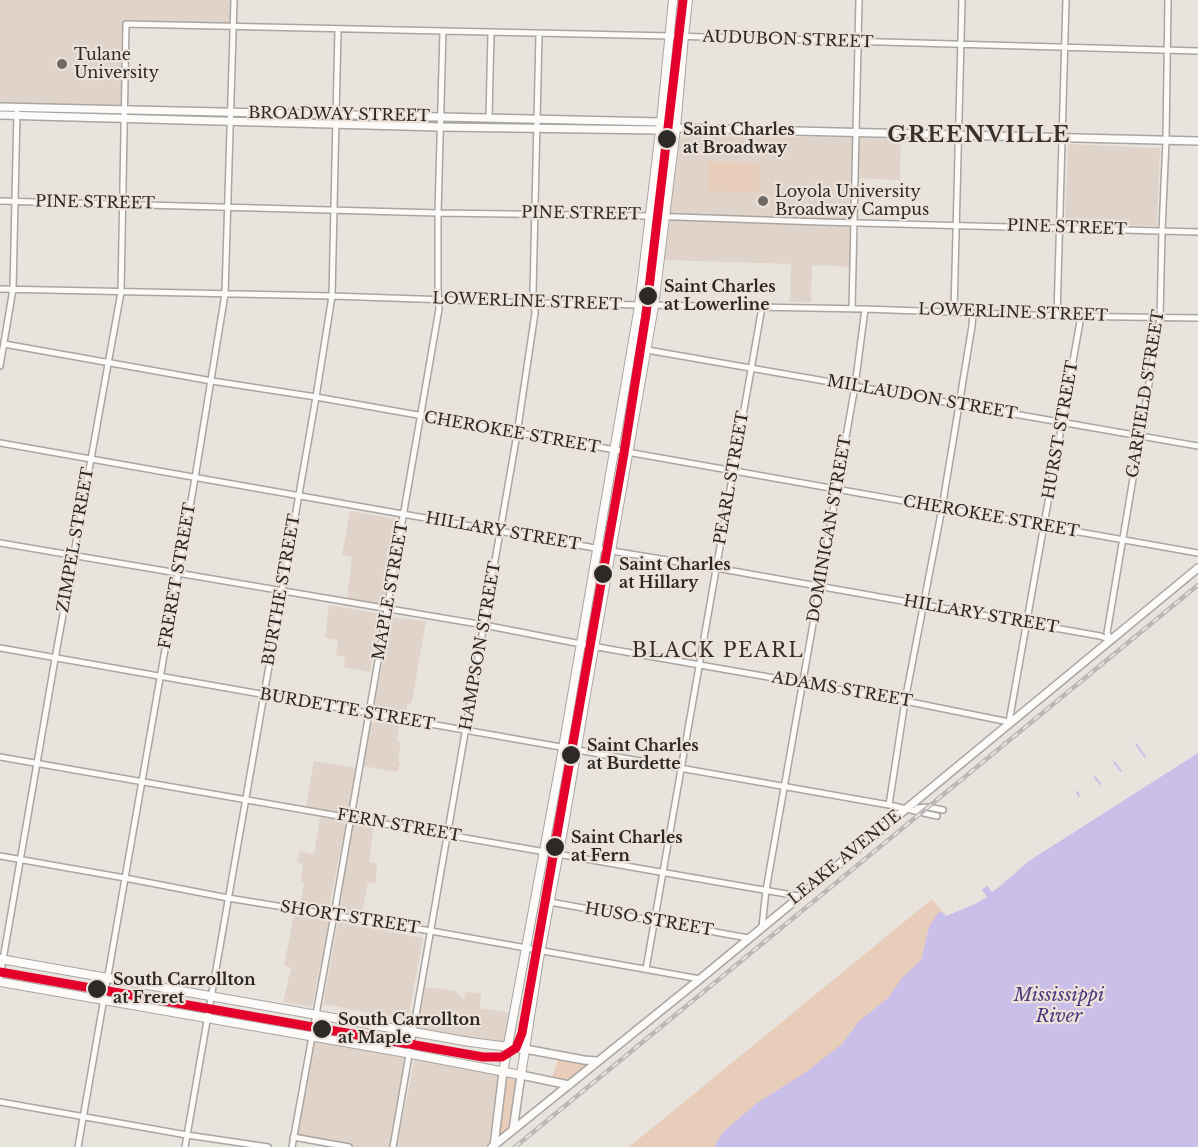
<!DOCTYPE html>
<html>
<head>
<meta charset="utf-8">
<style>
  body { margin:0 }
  canvas { display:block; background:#e9e3de }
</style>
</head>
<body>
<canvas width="1198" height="1147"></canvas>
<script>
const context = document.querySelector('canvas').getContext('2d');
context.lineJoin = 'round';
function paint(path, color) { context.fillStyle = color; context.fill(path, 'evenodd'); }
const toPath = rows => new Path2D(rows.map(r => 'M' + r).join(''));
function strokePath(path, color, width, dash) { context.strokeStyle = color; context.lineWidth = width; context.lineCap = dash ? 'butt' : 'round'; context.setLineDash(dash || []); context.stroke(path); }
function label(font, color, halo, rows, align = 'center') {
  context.font = font + ' "Libre Baskerville",serif'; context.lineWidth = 4.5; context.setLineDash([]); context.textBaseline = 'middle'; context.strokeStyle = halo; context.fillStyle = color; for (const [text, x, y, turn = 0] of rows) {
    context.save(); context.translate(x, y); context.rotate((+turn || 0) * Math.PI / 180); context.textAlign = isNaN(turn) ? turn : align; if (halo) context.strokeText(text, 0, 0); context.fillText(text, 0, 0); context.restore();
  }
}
const built = toPath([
  [0,0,234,0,233,26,126,24,124,110,0,107],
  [686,134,901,139,900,180,855,178,853,267,812,265,811,302,790,302,791,264,662,260,680,139,682,136],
  [1068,144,1160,148,1157,226,1065,223],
  [350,511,396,519,397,522,395,541,383,606,347,599,352,557,342,555],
  [329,605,381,614,370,672,344,667,345,657,336,655,338,640,325,638],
  [391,617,426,621,413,696,411,704,407,705,404,716,377,713,374,708],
  [375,721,399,725,397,741,401,742,398,762,400,763,398,772,362,766,371,724],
  [314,761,358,768,349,814,306,806],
  [320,817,344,821,346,824,329,909,325,910,300,906,304,884,301,881,303,864,297,862,300,851,314,854],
  [355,822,374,825,369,862,377,863,376,883,368,882,362,914,338,910,350,831,352,825],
  [294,915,326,920,329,923,312,1007,283,1002,291,968,284,966],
  [338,922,423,938,408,1020,323,1004],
  [425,987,456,991,464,1000,465,992,481,993,480,1008,512,1013,505,1042,502,1043,456,1037,417,1030],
  [312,1037,409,1053,391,1147,353,1147,294,1140],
  [415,1057,497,1073,499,1077,500,1085,490,1144,487,1147,397,1147]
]);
const green = toPath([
  [708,162,759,163,759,192,707,191],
  [932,899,946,916,933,960,837,1052,723,1132,714,1147,629,1147],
  [560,1059,587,1064,583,1070,569,1081,552,1077,558,1060],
  [505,1075,519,1078,512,1127,498,1137]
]);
const water = toPath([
  [1198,746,1198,1147,714,1147,723,1132,757,1103,806,1072,842,1044,858,1022,888,998,902,978,921,960,929,927,938,913,950,910,966,900]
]);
const pier = toPath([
  [1198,743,1198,753,1029,861,999,887,992,892,991,891,986,884,1037,843],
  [980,887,987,897,975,904,946,916,940,909,948,907]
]);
const stream = toPath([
  [1136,744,1145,757],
  [1114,762,1121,771],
  [1095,777,1100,784],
  [1077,792,1079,796]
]);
const minor = toPath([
  [489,118,491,33],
  [0,201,438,213,649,216,821,222,1198,232],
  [0,289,332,296,535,303,865,309,1057,316,1198,318],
  [852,309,859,0],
  [954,311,962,0],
  [1057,316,1066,0],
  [4,344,212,381,316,397,1198,553],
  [647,350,1198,446],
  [0,366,13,289,17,112],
  [0,443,612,551,716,568,1100,636,1111,640],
  [0,543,484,625,586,645,905,701,1009,722,1081,316],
  [1111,640,1107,633,1160,318,1162,231,1166,140,1168,0],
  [0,648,889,805,937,816],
  [0,757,798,896],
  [889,805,905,701,942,508,972,326,973,313],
  [917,808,928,807,943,810],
  [0,856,125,878,228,898,431,931,700,979],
  [550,902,748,938],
  [762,927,766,890,855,386,865,309],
  [646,969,762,307],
  [0,977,55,659,121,292,126,24,671,36,1198,51],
  [0,1102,187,1135,268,1147],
  [293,1137,349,1147],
  [78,1147,195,478,225,294,234,0],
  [185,1147,316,397,332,296,338,29],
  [292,1147,334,915,439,309,438,290,438,213,443,31],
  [393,1147,517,434,535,313,533,293,539,34]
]);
const tertiary = toPath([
  [0,107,661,122,674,127],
  [0,115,440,127,660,130,676,128,1198,141],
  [525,1049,584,1060,597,1061],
  [513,1130,521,1075,569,1085],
  [494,1146,503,1072],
  [492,1147,700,979,1198,568]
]);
const secondary = toPath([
  [0,959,470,1042,525,1049],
  [0,982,401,1052,521,1075,539,959,564,825,586,694,654,306,676,128,684,36,688,0],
  [503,1072,563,748,639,306,661,122,673,0]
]);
const rail = toPath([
  [515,1147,1198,585]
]);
const tram1 = toPath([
  [0,972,483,1057,502,1057,516,1048,522,1033,624,453,646,314,683,0]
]);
const markers = [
  [62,64,6,"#6f6a66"],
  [667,139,10,"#2d2926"],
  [763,201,6,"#6f6a66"],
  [648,296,10,"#2d2926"],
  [603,574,10,"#2d2926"],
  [571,755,10,"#2d2926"],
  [555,847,10,"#2d2926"],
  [97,989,10,"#2d2926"],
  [322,1029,10,"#2d2926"]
];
const streetNames = [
  ["AUDUBON STREET",788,40,2],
  ["BROADWAY STREET",339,115,1],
  ["PINE STREET",95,203,1],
  ["PINE STREET",581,214,1],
  ["PINE STREET",1067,228,2],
  ["LOWERLINE STREET",527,302,2],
  ["LOWERLINE STREET",1013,313,2],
  ["GARFIELD STREET",1146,394,-81],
  ["MILLAUDON STREET",922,398,10],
  ["HURST STREET",1061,430,-80],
  ["CHEROKEE STREET",512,433,10],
  ["PEARL STREET",732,478,-80],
  ["CHEROKEE STREET",991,517,10],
  ["DOMINICAN STREET",830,529,-80],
  ["HILLARY STREET",503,532,10],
  ["ZIMPEL STREET",76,540,-80],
  ["FRERET STREET",178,576,-80],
  ["BURTHE STREET",282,590,-80],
  ["MAPLE STREET",391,591,-80],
  ["HILLARY STREET",981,615,10],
  ["HAMPSON STREET",481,646,-80],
  ["ADAMS STREET",842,690,10],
  ["BURDETTE STREET",347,710,10],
  ["FERN STREET",399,826,10],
  ["LEAKE AVENUE",845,858,-39],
  ["SHORT STREET",350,918,9],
  ["HUSO STREET",649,920,10]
];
const poiNames = [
  ["Tulane",74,55],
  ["University",74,73],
  ["Loyola University",775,192],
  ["Broadway Campus",775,210]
];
const stopNames = [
  ["Saint Charles",683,130],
  ["at Broadway",683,148],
  ["Saint Charles",664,287],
  ["at Lowerline",664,305],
  ["Saint Charles",619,565],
  ["at Hillary",619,583],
  ["Saint Charles",587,746],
  ["at Burdette",587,764],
  ["Saint Charles",571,838],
  ["at Fern",571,856],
  ["South Carrollton",113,980],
  ["at Freret",113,998],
  ["South Carrollton",338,1020],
  ["at Maple",338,1038]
];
const waterNames = [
  ["Mississippi",1059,996],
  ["River",1059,1017]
];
const quarterNames = [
  ["BLACK PEARL",718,651]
];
const districtNames = [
  ["GREENVILLE",979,136]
];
paint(built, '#e0d4ca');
paint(green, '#e8ceba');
paint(water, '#cabfe8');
paint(pier, '#e9e3de');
strokePath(stream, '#cabfe8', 2);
strokePath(minor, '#a9a5a1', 8);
strokePath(tertiary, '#a9a5a1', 10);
strokePath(secondary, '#a9a5a1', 10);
strokePath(minor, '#fcfbfa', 5);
strokePath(tertiary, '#fcfbfa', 7);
strokePath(secondary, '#fcfbfa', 8);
strokePath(rail, '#bab8b7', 4.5);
strokePath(rail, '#ede2da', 2, [7]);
strokePath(tram1, '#e4002b', 9);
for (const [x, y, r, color] of markers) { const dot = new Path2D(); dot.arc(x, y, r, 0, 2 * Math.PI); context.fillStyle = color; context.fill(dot); strokePath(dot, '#ede2da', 2); }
label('16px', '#2d2926', '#ede2da', streetNames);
label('16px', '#2d2926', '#ede2da', poiNames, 'left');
label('bold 16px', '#2d2926', '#ede2da', stopNames, 'left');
label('italic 18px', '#4c377f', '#ede2da', waterNames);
context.letterSpacing = '1.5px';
label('20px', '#38302a', '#ede2da', quarterNames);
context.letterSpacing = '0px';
context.letterSpacing = '1.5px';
label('bold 22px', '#38302a', '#ede2da', districtNames);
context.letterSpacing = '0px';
</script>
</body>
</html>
